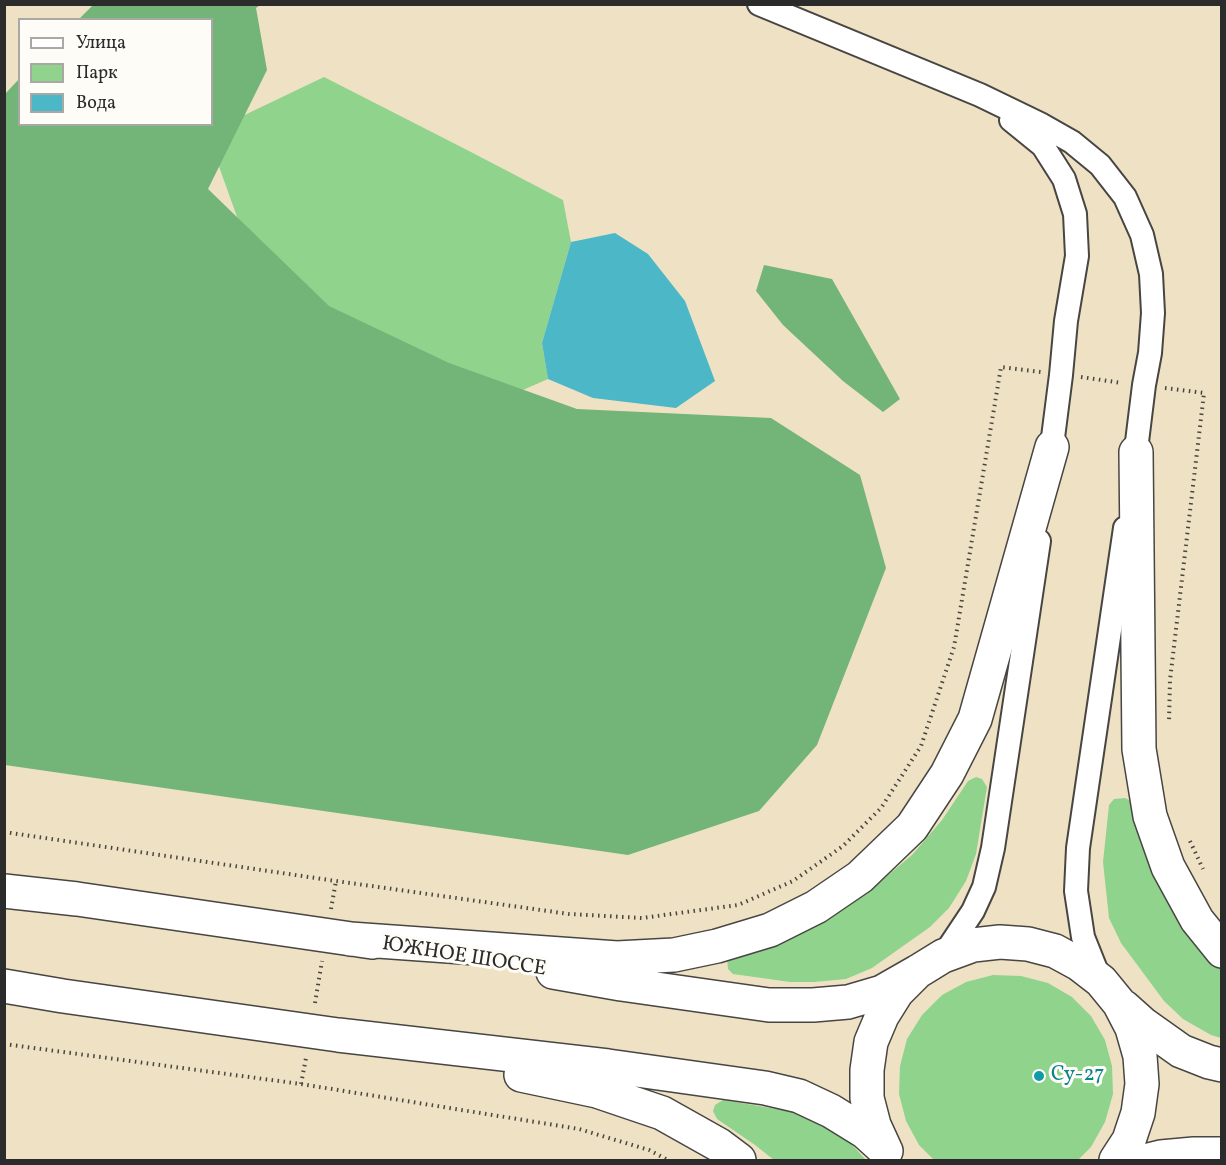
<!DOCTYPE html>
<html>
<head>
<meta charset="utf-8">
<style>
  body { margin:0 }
  #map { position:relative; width:1226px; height:1165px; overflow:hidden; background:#efe2c4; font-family:Vollkorn,serif }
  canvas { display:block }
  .frame { position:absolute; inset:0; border:6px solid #2b2b2b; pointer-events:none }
  .legend { position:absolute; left:18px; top:18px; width:195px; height:108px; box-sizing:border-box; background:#fdfcf7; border:2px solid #a9a8a5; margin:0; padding:8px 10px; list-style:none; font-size:18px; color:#2b2b2b }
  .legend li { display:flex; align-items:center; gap:12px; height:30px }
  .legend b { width:30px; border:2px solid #a9a8a5 }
</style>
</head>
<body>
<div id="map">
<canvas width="1226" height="1165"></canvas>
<div class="frame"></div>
<ul class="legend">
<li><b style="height:8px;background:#fff"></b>Улица</li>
<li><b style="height:16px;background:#8fd38c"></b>Парк</li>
<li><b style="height:16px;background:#4bb7c7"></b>Вода</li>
</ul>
</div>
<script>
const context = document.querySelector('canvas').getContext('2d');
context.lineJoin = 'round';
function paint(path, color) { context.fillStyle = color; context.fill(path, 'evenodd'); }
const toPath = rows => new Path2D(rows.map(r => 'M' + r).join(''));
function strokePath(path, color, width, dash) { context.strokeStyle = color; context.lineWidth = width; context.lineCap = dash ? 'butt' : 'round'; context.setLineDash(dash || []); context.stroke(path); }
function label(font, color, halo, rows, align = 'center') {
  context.font = font + ' Vollkorn,serif'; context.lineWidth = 6; context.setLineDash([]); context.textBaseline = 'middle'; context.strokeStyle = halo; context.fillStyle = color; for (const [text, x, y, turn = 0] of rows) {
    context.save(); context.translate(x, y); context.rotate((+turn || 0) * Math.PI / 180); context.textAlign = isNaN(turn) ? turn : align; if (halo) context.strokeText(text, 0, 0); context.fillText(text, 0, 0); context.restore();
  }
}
const green = toPath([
  [324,77,469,151,563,200,571,242,542,343,548,379,468,414,316,344,246,242,207,133],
  [976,777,982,779,987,787,976,854,966,881,949,908,930,927,872,968,846,979,814,982,790,982,733,974,728,969,727,958,829,916,875,886,912,855,942,820,968,781],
  [1125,798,1131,801,1221,964,1221,1038,1211,1035,1183,1019,1164,1001,1121,943,1109,918,1103,862,1109,805,1114,799],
  [993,975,1021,976,1048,983,1072,997,1091,1016,1105,1040,1112,1066,1113,1094,1105,1122,1091,1147,1078,1160,934,1160,919,1145,906,1121,899,1094,900,1066,907,1039,922,1015,942,995,966,982],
  [723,1100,789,1111,817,1120,844,1136,866,1160,774,1160,755,1145,717,1119,713,1111,715,1105]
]);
const forest = toPath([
  [94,4,260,5,256,8,267,70,208,189,329,306,449,363,577,409,771,418,860,475,886,568,817,745,759,811,628,855,5,765,5,94,19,79,20,124,212,124,212,20,79,19],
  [764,265,832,279,900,399,883,412,843,381,783,325,756,291]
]);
const water = toPath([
  [615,233,648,254,685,301,715,381,676,408,593,398,548,379,542,343,571,242]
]);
const path = toPath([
  [1081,377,1122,383],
  [1165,388,1204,393,1170,680,1169,722],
  [4,832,336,881,569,914,642,918,738,905,793,881,843,846,881,808,921,746,954,647,1001,367,1041,372],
  [1190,841,1203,869],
  [331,909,336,881],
  [315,1003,322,961],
  [4,1044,301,1084,579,1129,649,1150,668,1160],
  [301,1084,306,1058]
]);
const street = toPath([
  [759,4,980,95,1042,125,1072,142,1100,165,1125,197,1142,235,1151,274,1153,313,1150,353,1144,385,1134,466],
  [1011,120,1043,146,1064,179,1075,214,1077,256,1066,321,1061,375,1050,461],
  [943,956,973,911,984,887,993,848,1039,541],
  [1099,977,1083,937,1076,891,1078,848,1125,528]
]);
const primary = toPath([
  [1136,452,1139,749,1150,816,1168,867,1197,920,1222,951],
  [4,891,77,899,372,942],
  [350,939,617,958,674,955,717,946,770,930,816,907,860,877,912,827,947,774,975,719,1052,447],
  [553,972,621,984,769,1005,813,1005,848,1002,882,992,917,972],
  [4,986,63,996,338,1035,608,1066,765,1088,799,1096,831,1111,865,1132,886,1151],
  [1124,1007,1143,1024,1181,1051,1209,1062,1222,1065],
  [521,1075,597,1091,662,1113,719,1145,739,1160],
  [885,1149,874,1125,867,1098,867,1070,871,1042,882,1016,897,992,917,972,943,956,973,945,1000,942,1028,944,1055,951,1079,964,1101,981,1119,1003,1132,1028,1140,1056,1142,1084,1138,1113,1129,1140,1116,1160],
  [1149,1160,1161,1157,1194,1154,1222,1154]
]);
const markers = [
  [1039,1076,6,"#0f9aa8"]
];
const streetNames = [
  ["ЮЖНОЕ ШОССЕ",464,958,9]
];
const cultureNames = [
  ["Су-27",1051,1076]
];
paint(green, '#8fd38c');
paint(forest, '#73b578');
paint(water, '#4bb7c7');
strokePath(street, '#484642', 26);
strokePath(primary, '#484642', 36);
strokePath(path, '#484642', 4, [1.5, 4.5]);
strokePath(street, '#fff', 22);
strokePath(primary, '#fff', 33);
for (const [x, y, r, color] of markers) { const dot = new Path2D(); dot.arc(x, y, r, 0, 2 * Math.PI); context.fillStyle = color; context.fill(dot); strokePath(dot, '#fdfcf7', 2); }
label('21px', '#2b2b2b', '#fdfcf7', streetNames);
label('21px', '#0d838f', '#fdfcf7', cultureNames, 'left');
</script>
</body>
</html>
